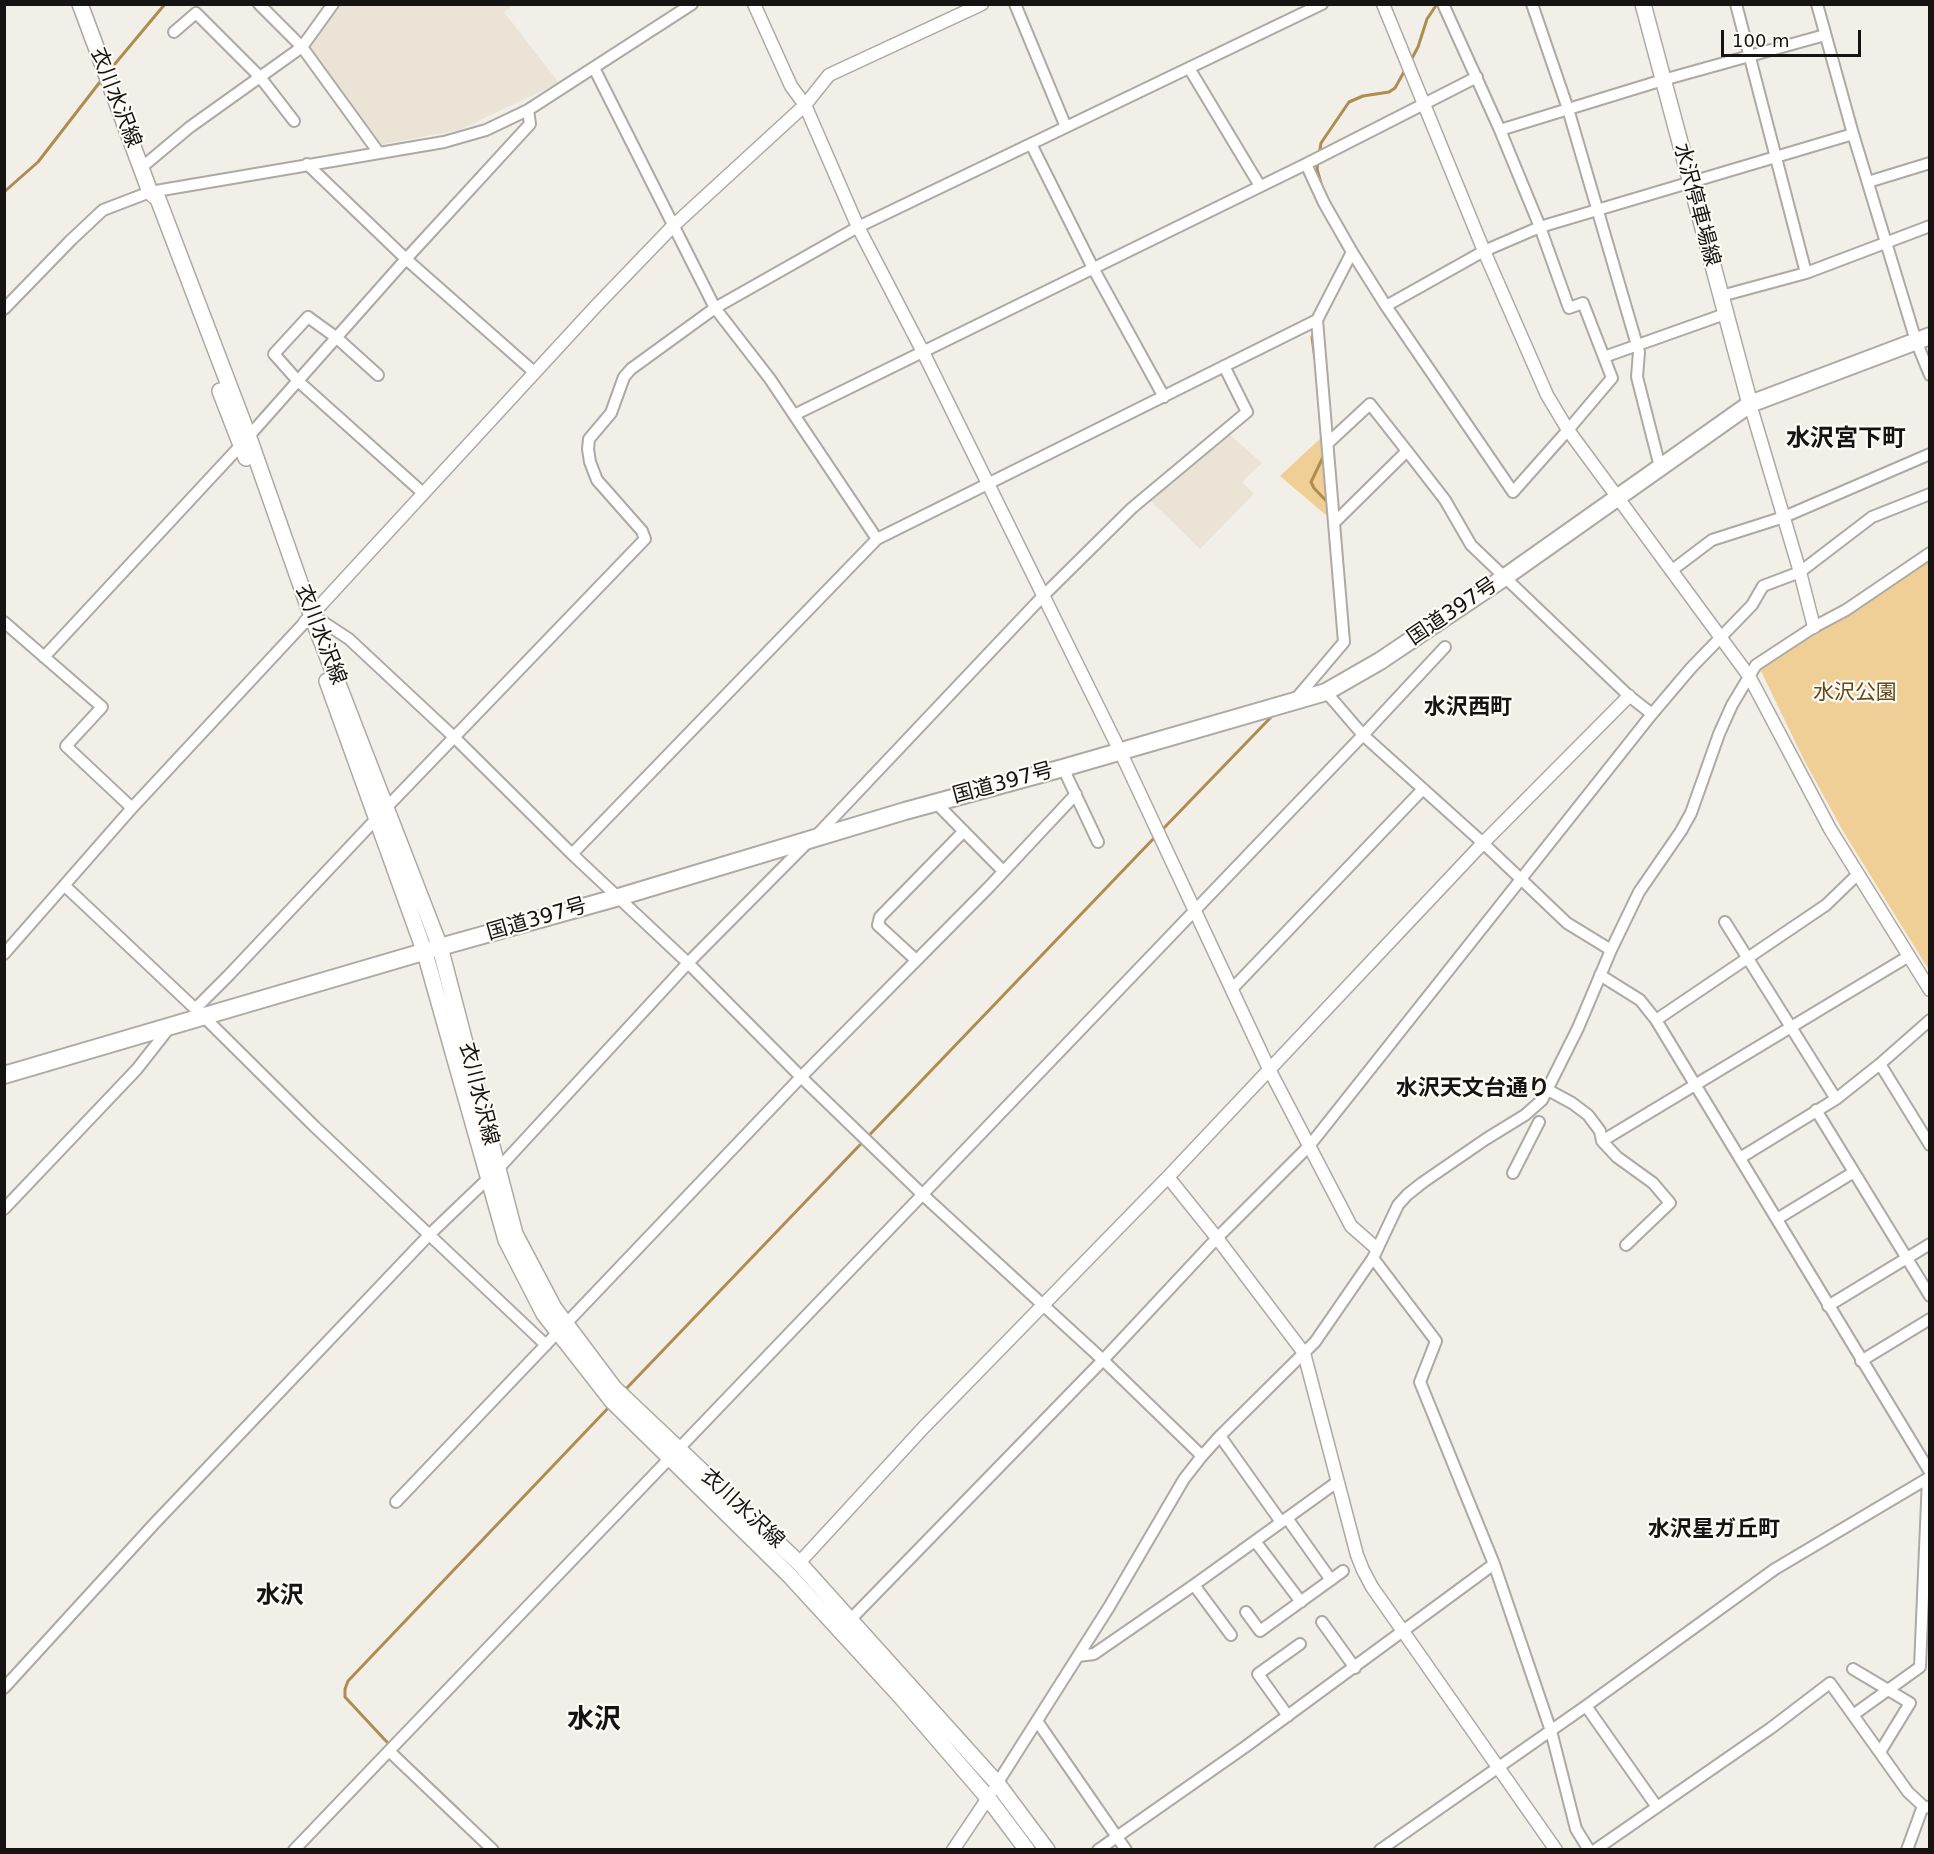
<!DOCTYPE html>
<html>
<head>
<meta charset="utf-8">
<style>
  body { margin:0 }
  #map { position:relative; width:1934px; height:1854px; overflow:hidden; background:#f2efe8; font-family:"DejaVu Sans",sans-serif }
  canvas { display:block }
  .frame { position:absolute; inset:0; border:6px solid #151412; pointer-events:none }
  .scale { position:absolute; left:1721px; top:30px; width:140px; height:27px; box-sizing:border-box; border:3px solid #151412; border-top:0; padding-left:8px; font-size:18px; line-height:21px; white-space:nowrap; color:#151412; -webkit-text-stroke:4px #fffcf7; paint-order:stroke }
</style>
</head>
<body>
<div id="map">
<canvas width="1934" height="1854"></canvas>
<div class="frame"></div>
<div class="scale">100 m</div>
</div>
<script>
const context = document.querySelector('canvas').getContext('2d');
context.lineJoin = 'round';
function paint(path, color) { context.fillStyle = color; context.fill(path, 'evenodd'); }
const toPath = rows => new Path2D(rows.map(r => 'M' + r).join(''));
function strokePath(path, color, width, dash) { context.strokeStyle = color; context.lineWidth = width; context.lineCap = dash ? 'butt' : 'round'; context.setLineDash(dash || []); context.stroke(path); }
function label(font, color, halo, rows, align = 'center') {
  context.font = font + ' "DejaVu Sans","Noto Sans JP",sans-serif'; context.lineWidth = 4.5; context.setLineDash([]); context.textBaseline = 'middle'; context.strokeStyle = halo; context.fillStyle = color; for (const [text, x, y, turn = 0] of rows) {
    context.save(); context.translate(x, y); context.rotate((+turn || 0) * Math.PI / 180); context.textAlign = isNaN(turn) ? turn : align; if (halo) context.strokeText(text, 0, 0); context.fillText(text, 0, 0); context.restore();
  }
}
const built = toPath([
  [337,5,514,5,504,12,559,83,459,130,380,145,306,47],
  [1228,433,1262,463,1242,482,1254,494,1200,549,1148,498]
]);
const green = toPath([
  [1322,437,1327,516,1280,476],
  [1929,558,1929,970,1843,831,1804,760,1760,669]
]);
const stream = toPath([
  [1410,62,1418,47,1427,19,1437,4],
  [109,71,165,4],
  [1319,155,1321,143,1349,102,1363,96,1389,92,1395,88,1405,70],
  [1318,162,1317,169,1322,187],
  [4,192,38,162,103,78],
  [1314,334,1312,337,1315,359],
  [1325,453,1311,482,1314,488,1330,505],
  [1292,695,1302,684],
  [1161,831,1275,713],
  [623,1392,1156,836],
  [459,1810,385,1740,345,1697,345,1689,348,1681,611,1405]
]);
const minor = toPath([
  [333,4,302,47,379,153],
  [1015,4,1066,127],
  [1443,4,1500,130,1540,227,1569,308,1583,303,1612,378,1568,430,1513,492,1386,306,1484,251,1540,227,1853,134],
  [1532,4,1568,109,1639,352,1637,377,1660,467],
  [1736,4,1806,273],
  [1817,4,1853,134,1916,341,1930,375],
  [174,32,196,13,260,77,294,121],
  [594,68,715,308,770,379,877,539],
  [1189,68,1260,186],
  [1500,130,1663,80,1825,35],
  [1031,144,1093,268,1164,397],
  [307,164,406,259,534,372],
  [141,168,190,127,302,47,259,4],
  [1868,182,1930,163],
  [1352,252,1386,306],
  [1721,296,1806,273,1930,226],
  [4,309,71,240,103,210,150,192,444,142,486,130,528,110,692,4],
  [1604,357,1725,314],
  [378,375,337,338,308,317,274,354,298,381,423,493],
  [794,415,1306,164],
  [1328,443,1370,404,1407,451],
  [1335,522,1407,451,1445,500,1471,545,1629,696,1652,714],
  [1671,571,1712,540,1784,517,1930,454],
  [311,614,349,639,455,738,572,854,688,963,801,1077,922,1194,1103,1360,1202,1456],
  [4,622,102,707,66,746,132,808],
  [1445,647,1363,735,1483,843,1567,923,1611,950],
  [44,657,241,445,406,259,530,124,528,110],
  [1294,701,1344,642,1317,320,1352,252,1324,203,1306,164,1477,77],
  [1063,768,1098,842],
  [936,803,1003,871],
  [387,807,645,539,642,531,597,480,590,462,588,449,589,439,611,413,624,377,631,369,715,308,858,227,1322,4],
  [816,836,1043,596,1132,508,1247,412,1224,366],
  [572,854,877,539,1317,320],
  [65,886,205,1018,314,1126,546,1345],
  [1725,922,1836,1099],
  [4,954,132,808,305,622],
  [916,960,878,925,880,917,964,831],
  [1600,975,1640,1000,1656,1020,1930,1472],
  [1232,989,1423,789],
  [195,1009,229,975,377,818],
  [1656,1020,1826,905,1858,874],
  [1880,1064,1930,1145],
  [1548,1090,1572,1103,1588,1115,1600,1131,1602,1141,1617,1157,1653,1183,1670,1203,1626,1245],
  [1816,1110,1930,1296],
  [1602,1141,1909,956],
  [1740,1158,1836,1099,1880,1064,1930,1020],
  [1513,1173,1539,1122],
  [4,1209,137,1069,170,1027],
  [1777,1219,1854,1172],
  [1373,1258,1436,1341,1420,1382,1494,1564,1551,1731,1576,1829,1589,1850],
  [1828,1306,1930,1244],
  [1861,1361,1930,1319],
  [1220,1436,1281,1522],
  [1928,1478,1920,1667,1853,1715,1908,1792,1923,1806,1930,1808],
  [396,1502,801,1077,989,887,1076,794],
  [1287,1518,1331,1580],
  [1255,1541,1301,1602],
  [1194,1585,1231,1635],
  [1246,1612,1260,1631,1343,1571],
  [851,1619,1103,1360,1217,1238,1310,1145,1652,714,1691,668,1752,605,1763,586,1800,572,1872,517,1930,494],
  [1322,1622,1355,1668],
  [1078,1656,1094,1654,1194,1585,1337,1482],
  [1853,1669,1910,1703,1880,1752],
  [4,1688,154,1524,429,1235,497,1170,688,963,808,842],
  [1586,1706,1657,1807],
  [1288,1716,1258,1674,1300,1644],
  [1037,1721,1126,1850],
  [389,1751,493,1850],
  [988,1798,1109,1607,1184,1479,1202,1456,1220,1436,1315,1342,1373,1258,1398,1205,1407,1195,1422,1183,1486,1139,1525,1115,1542,1100,1578,1028,1611,950,1639,892,1681,831,1691,813,1719,734,1732,705,1756,665,1814,627,1846,610,1930,553],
  [294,1850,1363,735,1326,692],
  [1098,1850,1245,1747,1494,1564],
  [1380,1850,1586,1706,1775,1569,1930,1477],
  [1595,1850,1771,1728,1830,1683,1853,1715],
  [1907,1850,1923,1806]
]);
const tertiary = toPath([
  [754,4,791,86,805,105,858,227,923,352,1120,751,1269,1069,1351,1226,1376,1248],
  [1383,4,1484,251,1547,395,1568,430,1749,676,1830,829,1930,990],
  [1750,404,1800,572,1814,627],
  [305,622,596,306,673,226,805,105,829,75,982,4],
  [1168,1177,1217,1238,1304,1353,1357,1555,1363,1570,1372,1587,1556,1850],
  [799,1563,924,1427,1168,1177,1483,843,1629,696],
  [953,1850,988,1798]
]);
const secondary = toPath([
  [80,4,150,192,158,199,248,435,311,614,440,947,515,1234,554,1308,614,1388,799,1563,997,1783,1047,1850],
  [1643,4,1750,404],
  [220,391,246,458],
  [327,681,425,953,506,1240,544,1314,612,1401,789,1575,902,1698,988,1798,1027,1850]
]);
const trunk = toPath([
  [4,1075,440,947,619,897,905,811,1063,768,1326,692,1380,661,1505,577,1750,404,1930,336]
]);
const streetNames = [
  ["衣川水沢線",115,98,69],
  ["水沢停車場線",1696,205,75],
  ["国道397号",1453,612,-34],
  ["衣川水沢線",320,635,69],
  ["国道397号",1003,784,-15],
  ["国道397号",537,920,-16],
  ["衣川水沢線",478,1094,76],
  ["衣川水沢線",742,1509,43]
];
const parkNames = [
  ["水沢公園",1855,694]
];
const neighbourhoodNames = [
  ["水沢西町",1468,708],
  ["水沢天文台通り",1473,1089],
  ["水沢星ガ丘町",1714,1530]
];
const quarterNames = [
  ["水沢宮下町",1846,440],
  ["水沢",280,1597]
];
const districtNames = [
  ["水沢",594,1721]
];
paint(built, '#ebe4d6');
paint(green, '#efcf96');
strokePath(stream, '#ae8d4e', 3);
strokePath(minor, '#ada9a3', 14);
strokePath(tertiary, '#ada9a3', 15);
strokePath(secondary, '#ada9a3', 18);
strokePath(trunk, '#ada9a3', 20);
strokePath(minor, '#fff', 10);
strokePath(tertiary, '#fff', 12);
strokePath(secondary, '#fff', 15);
strokePath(trunk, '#fff', 16);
label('21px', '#151412', '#fffcf7', streetNames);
label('21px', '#624919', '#fffcf7', parkNames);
label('bold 22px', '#151412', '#fffcf7', neighbourhoodNames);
label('bold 24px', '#151412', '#fffcf7', quarterNames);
label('bold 27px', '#151412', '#fffcf7', districtNames);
</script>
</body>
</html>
